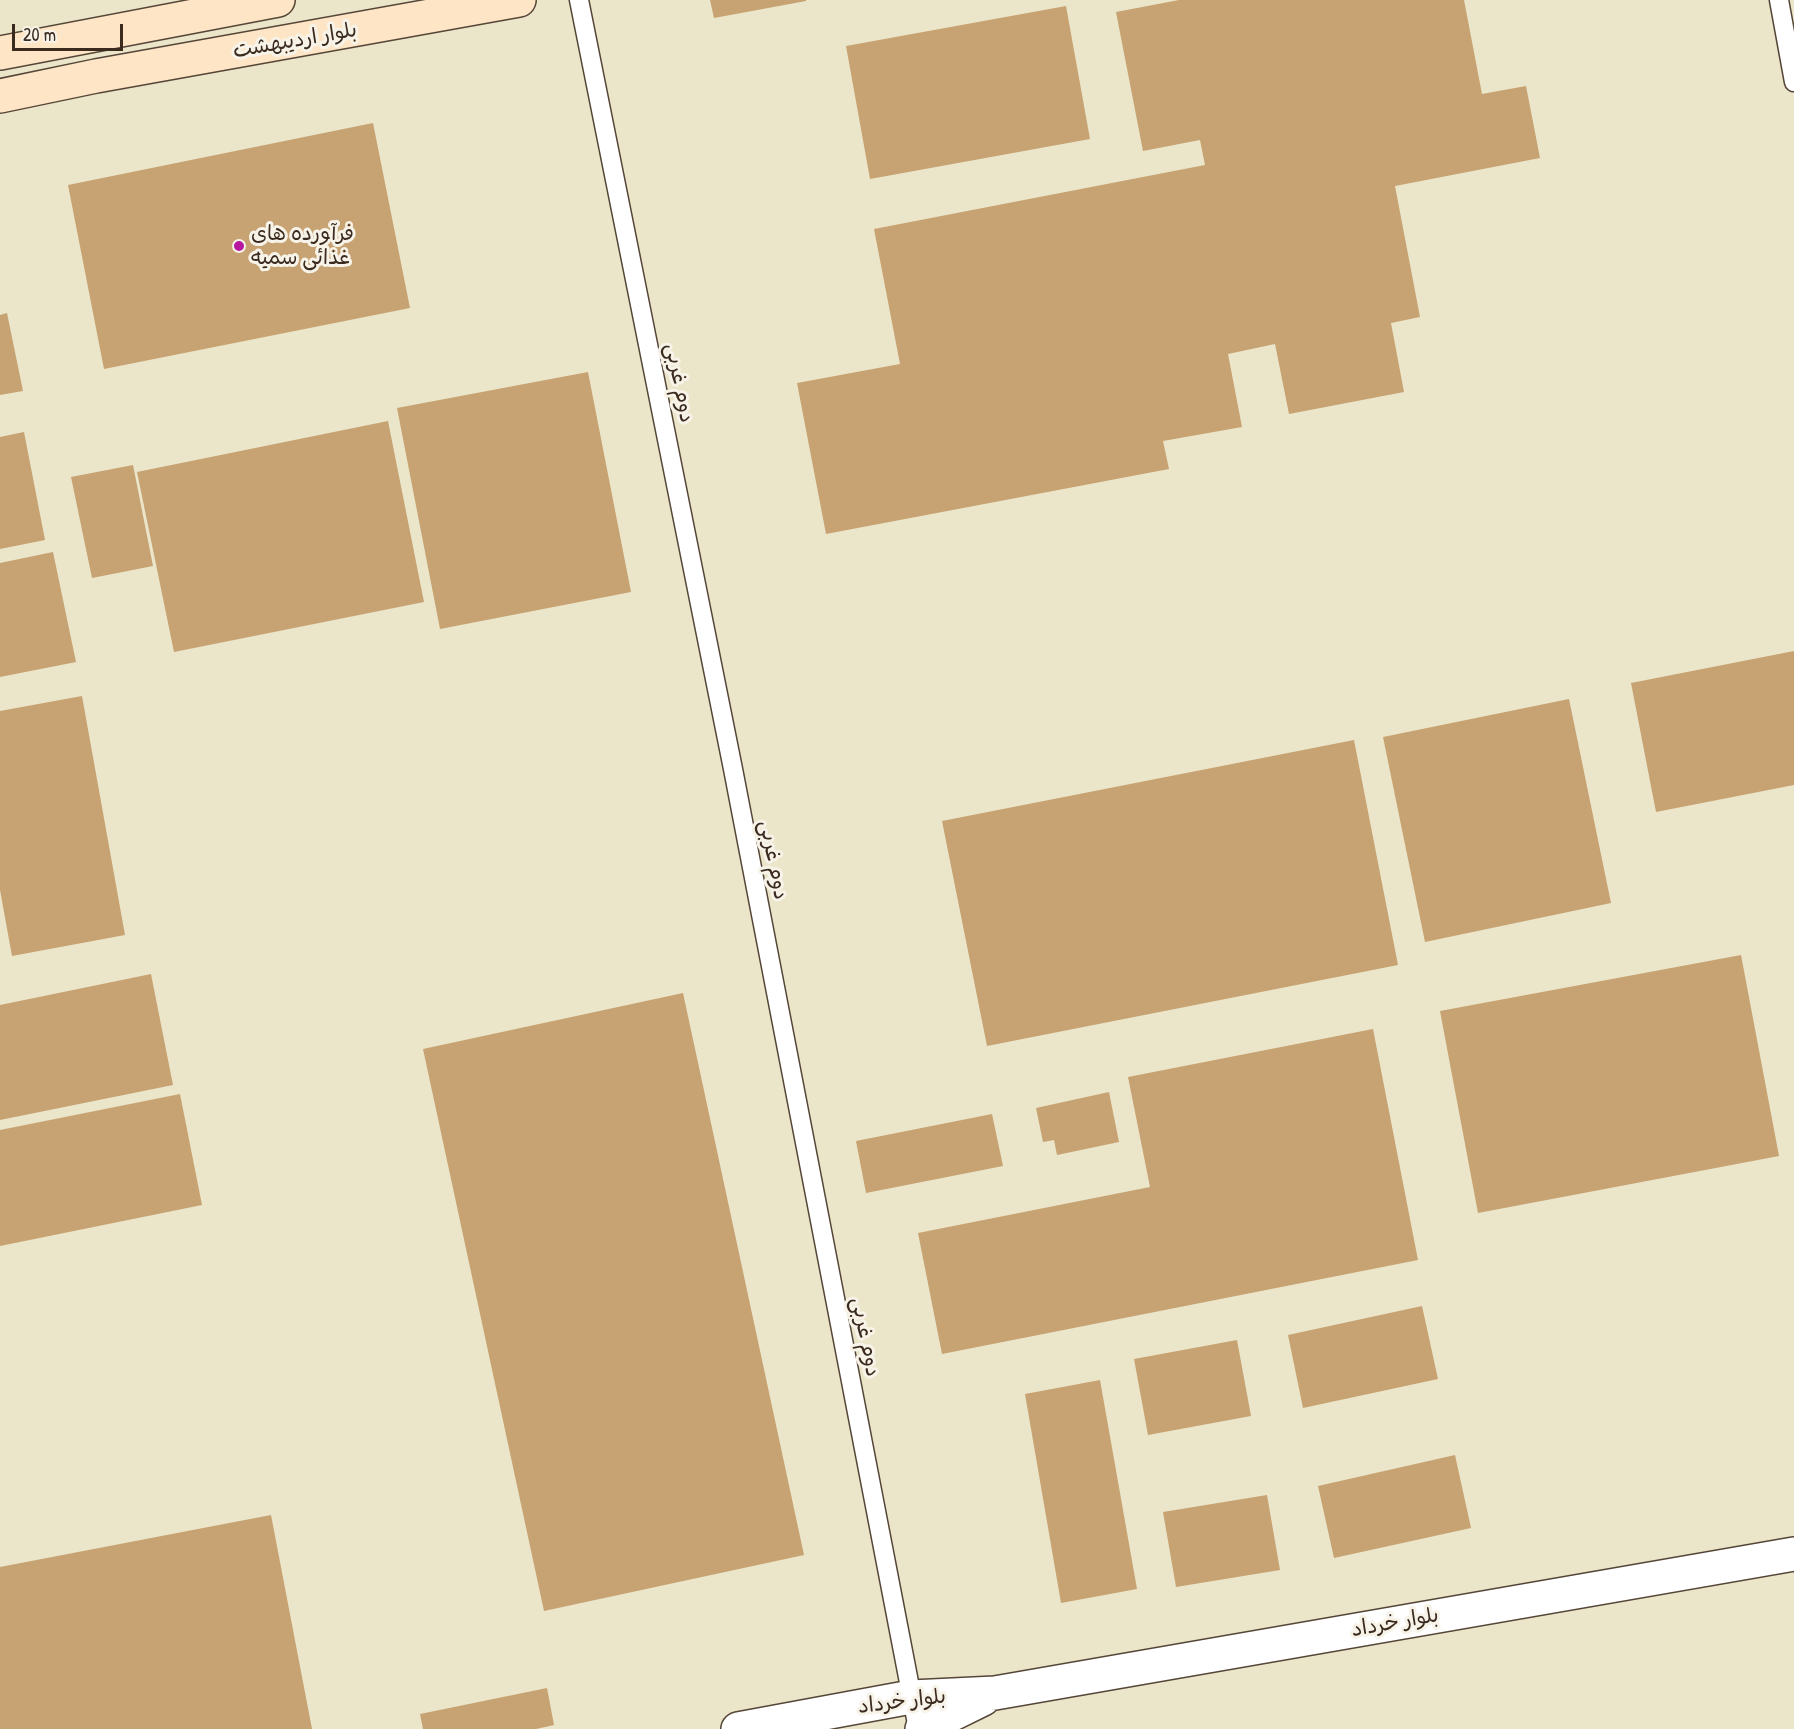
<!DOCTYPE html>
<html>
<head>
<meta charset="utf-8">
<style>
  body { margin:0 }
  #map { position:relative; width:1794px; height:1729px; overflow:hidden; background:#ebe5c9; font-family:"Patrick Hand",sans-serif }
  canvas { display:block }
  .scale { position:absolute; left:12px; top:24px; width:111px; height:27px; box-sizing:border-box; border:3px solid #3b2a1e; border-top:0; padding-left:8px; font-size:18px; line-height:21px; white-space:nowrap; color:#3b2a1e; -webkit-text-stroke:4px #f7f3e8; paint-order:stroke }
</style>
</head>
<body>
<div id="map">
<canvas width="1794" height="1729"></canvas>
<div class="scale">20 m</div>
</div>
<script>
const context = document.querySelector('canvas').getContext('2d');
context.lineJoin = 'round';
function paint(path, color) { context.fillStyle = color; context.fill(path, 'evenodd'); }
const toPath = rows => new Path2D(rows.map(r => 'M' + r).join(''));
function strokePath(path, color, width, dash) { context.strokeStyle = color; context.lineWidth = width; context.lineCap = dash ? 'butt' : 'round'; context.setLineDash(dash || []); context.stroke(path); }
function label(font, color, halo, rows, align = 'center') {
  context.font = font + ' "Patrick Hand","Playpen Sans Arabic",sans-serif'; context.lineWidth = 6; context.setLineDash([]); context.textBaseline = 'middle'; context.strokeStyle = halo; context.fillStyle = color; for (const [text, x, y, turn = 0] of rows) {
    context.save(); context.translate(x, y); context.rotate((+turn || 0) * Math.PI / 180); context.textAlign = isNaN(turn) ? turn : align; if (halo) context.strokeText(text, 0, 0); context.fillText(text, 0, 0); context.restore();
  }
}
const building = toPath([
  [710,0,806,0,806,1,714,18],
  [1179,0,1464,0,1482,94,1526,86,1540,158,1395,186,1420,317,1391,323,1404,392,1289,414,1275,344,1228,354,1242,427,1163,441,1169,469,826,534,797,383,900,364,874,229,1205,165,1200,140,1143,151,1116,12],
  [1066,6,1090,139,870,179,846,46],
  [373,123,410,308,104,369,68,185],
  [7,313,23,391,0,395,0,315],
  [588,372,631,592,440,629,397,408],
  [388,421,424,602,174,652,137,472],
  [24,432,45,540,0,549,0,437],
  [133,465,153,566,92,578,71,477],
  [53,552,76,662,0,677,0,563],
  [1794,651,1794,785,1656,812,1631,683],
  [82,696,125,935,12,956,0,890,0,711],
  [1569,699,1611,903,1425,942,1383,737],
  [1354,740,1398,965,987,1046,942,821],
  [1741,955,1779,1156,1478,1213,1440,1011],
  [151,974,173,1085,0,1120,0,1005],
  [683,993,804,1555,544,1611,423,1049],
  [1373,1029,1418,1260,942,1354,918,1233,1150,1187,1128,1077],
  [1109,1092,1119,1142,1057,1155,1054,1140,1043,1142,1036,1108],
  [180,1094,202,1205,0,1246,0,1130],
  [992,1114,1003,1166,866,1193,856,1141],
  [1422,1306,1438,1379,1303,1408,1288,1335],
  [1237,1340,1251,1416,1148,1435,1134,1359],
  [1100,1380,1137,1589,1061,1603,1025,1394],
  [1455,1455,1471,1528,1334,1558,1318,1486],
  [1267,1495,1280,1570,1176,1587,1163,1512],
  [271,1515,312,1729,0,1729,0,1567],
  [547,1688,554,1725,536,1729,423,1729,420,1714]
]);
const lane = toPath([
  [579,0,733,769,918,1729],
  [1779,0,1794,82]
]);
const street = toPath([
  [738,1729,911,1697,995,1693,1794,1554],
  [922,1729,983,1699]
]);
const secondary = toPath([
  [0,53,278,0],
  [0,96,96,76,519,0]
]);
const markers = [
  [239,246,6,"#b5179e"]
];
const streetNames = [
  ["بلوار اردیبهشت",295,41,-10],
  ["دوم غربی",679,383,79],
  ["دوم غربی",773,860,79],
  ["دوم غربی",865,1337,79],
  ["بلوار خرداد",1395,1623,-10],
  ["بلوار خرداد",902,1702,-7]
];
const poiNames = [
  ["فرآورده های",251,234],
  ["غذائی سمیه",251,258]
];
paint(building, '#c7a373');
strokePath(lane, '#554638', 21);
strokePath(street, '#554638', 36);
strokePath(secondary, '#554638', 36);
strokePath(lane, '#fff', 18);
strokePath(street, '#fff', 33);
strokePath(secondary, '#fde5c5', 33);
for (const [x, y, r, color] of markers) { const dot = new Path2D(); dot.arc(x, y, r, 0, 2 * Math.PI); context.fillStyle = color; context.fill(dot); strokePath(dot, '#f7f3e8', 2); }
label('21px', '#3b2a1e', '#f7f3e8', streetNames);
label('21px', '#3b2a1e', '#f7f3e8', poiNames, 'left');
</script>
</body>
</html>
